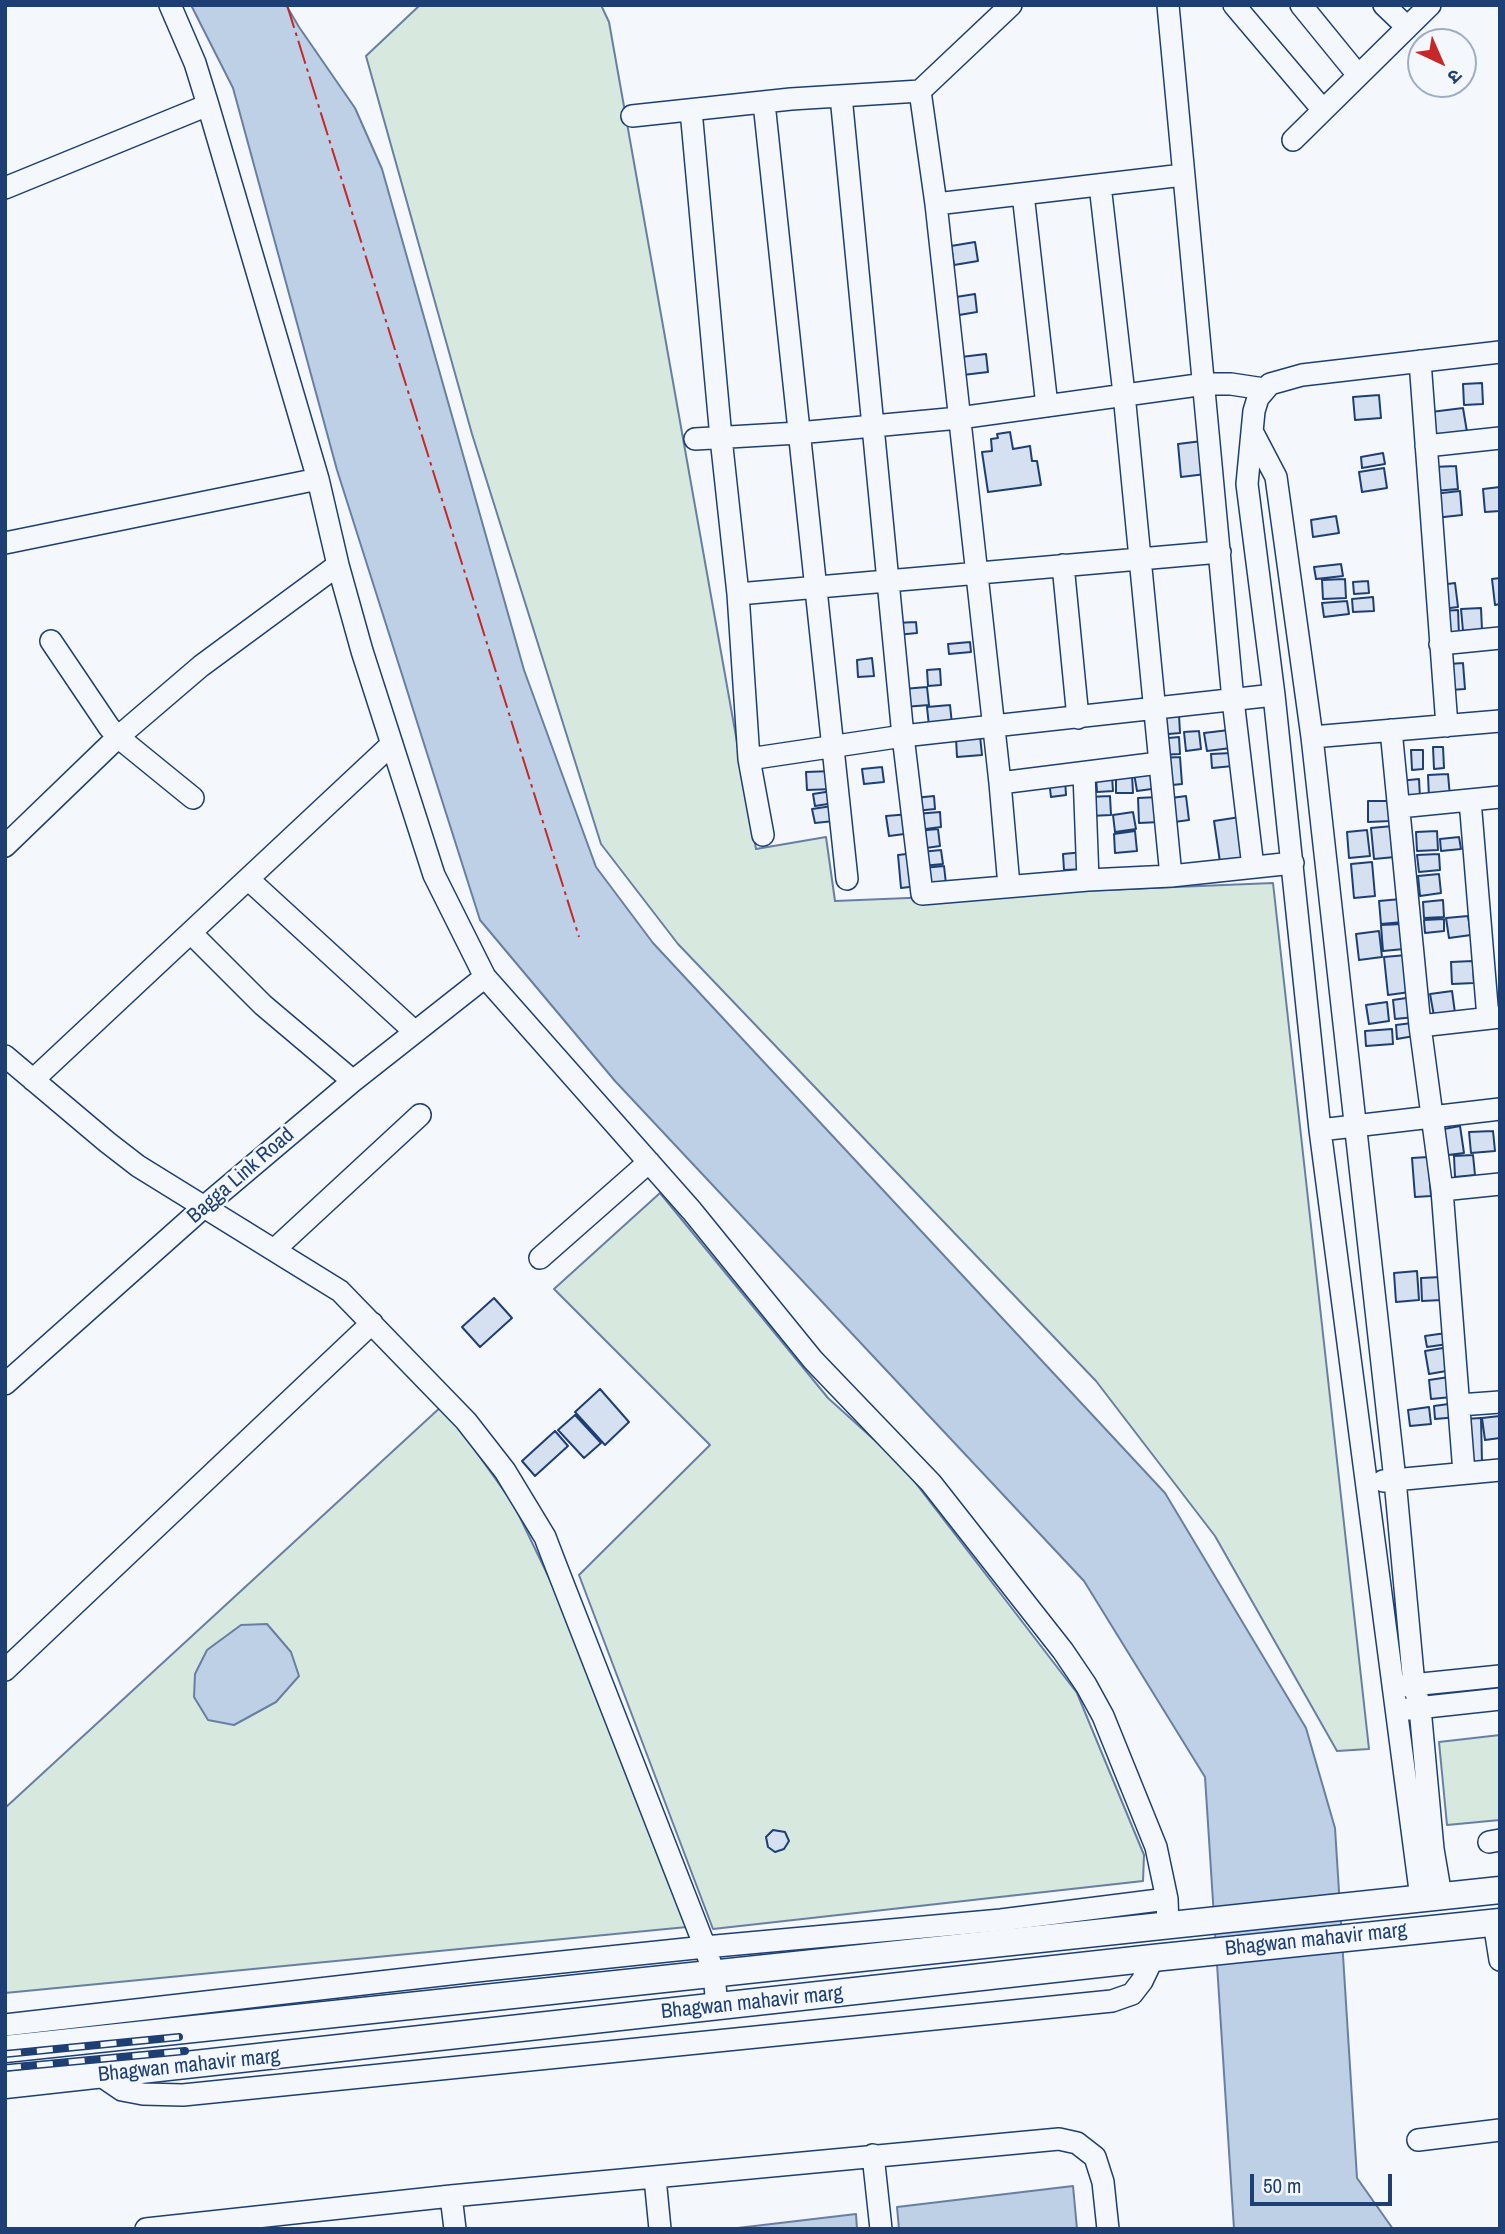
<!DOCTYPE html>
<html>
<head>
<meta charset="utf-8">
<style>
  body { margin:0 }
  #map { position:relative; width:1505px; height:2234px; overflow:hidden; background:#f4f7fb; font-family:"Archivo Narrow","Noto Sans Devanagari",sans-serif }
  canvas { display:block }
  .frame { position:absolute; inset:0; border:7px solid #1d3f73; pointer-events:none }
  .north { position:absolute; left:1407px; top:28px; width:70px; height:70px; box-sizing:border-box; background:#f4f7fb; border:2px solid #9eadc5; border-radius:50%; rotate:136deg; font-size:19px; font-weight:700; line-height:28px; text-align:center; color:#1d3f73 }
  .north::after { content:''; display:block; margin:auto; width:24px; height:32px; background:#c62828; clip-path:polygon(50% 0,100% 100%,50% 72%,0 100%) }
  .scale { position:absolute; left:1250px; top:2174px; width:142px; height:32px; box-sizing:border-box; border:4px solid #1d3f73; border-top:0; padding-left:9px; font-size:21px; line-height:24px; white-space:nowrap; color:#1d3f73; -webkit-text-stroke:5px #f4f7fb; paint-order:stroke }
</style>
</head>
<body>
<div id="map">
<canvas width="1505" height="2234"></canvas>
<div class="frame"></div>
<div class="north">उ</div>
<div class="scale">50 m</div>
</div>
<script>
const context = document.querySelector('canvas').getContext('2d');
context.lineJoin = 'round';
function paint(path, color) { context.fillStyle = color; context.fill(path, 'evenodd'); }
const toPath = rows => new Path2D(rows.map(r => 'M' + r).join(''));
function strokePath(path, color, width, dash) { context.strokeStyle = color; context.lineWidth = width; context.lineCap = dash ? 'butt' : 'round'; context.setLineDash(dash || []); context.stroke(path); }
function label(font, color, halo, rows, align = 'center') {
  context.font = font + ' "Archivo Narrow",sans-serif'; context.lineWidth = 5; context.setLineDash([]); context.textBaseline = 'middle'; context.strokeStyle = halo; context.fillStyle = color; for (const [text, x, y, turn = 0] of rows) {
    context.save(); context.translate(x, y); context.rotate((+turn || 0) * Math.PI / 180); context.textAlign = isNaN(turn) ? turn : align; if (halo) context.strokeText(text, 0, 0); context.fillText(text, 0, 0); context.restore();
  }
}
const green = toPath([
  [420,5,601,5,609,22,756,849,826,837,835,901,1273,883,1369,1749,1337,1751,1215,1536,1096,1381,678,944,601,844,472,434,366,56,420,5],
  [660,1193,828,1398,901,1464,1077,1693,1144,1855,1143,1881,713,1929,579,1575,710,1445,554,1289,660,1193],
  [443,1405,514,1505,565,1611,687,1927,5,1993,5,1808,443,1405],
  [1500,1735,1500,1820,1447,1825,1439,1742,1500,1735]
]);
const water = toPath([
  [191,5,286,5,299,27,355,108,382,169,524,670,596,867,653,943,1165,1493,1306,1728,1335,1828,1357,2178,1393,2229,1234,2229,1205,1777,1084,1581,615,1081,480,920,337,470,233,88,191,5],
  [267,1624,291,1652,299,1676,276,1702,234,1725,208,1720,194,1697,195,1674,207,1650,241,1625,267,1624],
  [1073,2186,1077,2229,899,2229,897,2207,1073,2186],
  [856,2214,857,2229,729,2229,856,2214]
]);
const building = toPath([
  [975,242,978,261,954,265,951,246,975,242],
  [975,294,977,312,959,315,956,297,975,294],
  [986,354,988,372,963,375,961,357,986,354],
  [1482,383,1483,404,1464,405,1463,384,1482,383],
  [1379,395,1381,418,1355,420,1353,397,1379,395],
  [1463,408,1467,432,1435,436,1431,412,1463,408],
  [1010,432,1013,449,1030,446,1032,461,1037,461,1041,485,988,492,982,452,992,451,991,439,998,438,997,434,1010,432],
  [1202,441,1206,474,1181,477,1178,444,1202,441],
  [1383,453,1385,464,1362,468,1361,457,1383,453],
  [1456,466,1458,489,1434,491,1433,467,1456,466],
  [1384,468,1387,488,1362,492,1359,472,1384,468],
  [1500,487,1500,511,1485,512,1483,489,1500,487],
  [1460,491,1462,515,1435,518,1433,494,1460,491],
  [1336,516,1339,533,1313,537,1311,520,1336,516],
  [1341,564,1343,576,1316,579,1314,567,1341,564],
  [1500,578,1500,604,1495,605,1492,579,1500,578],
  [1345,579,1346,598,1323,599,1322,580,1345,579],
  [1368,581,1369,593,1354,594,1353,582,1368,581],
  [1455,583,1458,607,1442,609,1440,585,1455,583],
  [1373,597,1374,611,1353,612,1352,599,1373,597],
  [1347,601,1349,614,1324,617,1322,603,1347,601],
  [1481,608,1482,630,1463,631,1461,609,1481,608],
  [1458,610,1459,635,1445,636,1443,611,1458,610],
  [916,622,917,633,897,635,896,623,916,622],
  [970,642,971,652,949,654,948,644,970,642],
  [872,658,874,676,858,677,857,660,872,658],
  [1463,663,1465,689,1450,690,1449,664,1463,663],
  [940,669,941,685,928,686,927,670,940,669],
  [927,687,929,705,904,707,903,689,927,687],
  [950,705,952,724,929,726,927,707,950,705],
  [1179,715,1180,733,1157,735,1156,717,1179,715],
  [1229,730,1231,748,1207,751,1204,733,1229,730],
  [1199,731,1201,749,1186,751,1184,732,1199,731],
  [980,736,982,755,957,757,956,738,980,736],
  [1179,737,1180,754,1159,755,1158,739,1179,737],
  [1433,747,1443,747,1444,768,1434,769,1433,747],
  [1411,750,1423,750,1423,769,1412,770,1411,750],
  [1232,753,1233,766,1212,768,1211,754,1232,753],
  [1180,757,1182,784,1162,786,1160,758,1180,757],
  [882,767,884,782,864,784,862,769,882,767],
  [1157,770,1159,788,1137,791,1134,773,1157,770],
  [832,771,833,789,807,790,806,772,832,771],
  [1448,774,1450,797,1429,798,1428,775,1448,774],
  [1132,775,1133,793,1116,793,1116,776,1132,775],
  [1112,776,1113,791,1097,792,1096,777,1112,776],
  [1065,779,1066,795,1051,797,1049,781,1065,779],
  [1419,779,1420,798,1401,800,1399,781,1419,779],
  [832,791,834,803,815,806,813,794,832,791],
  [934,796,935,809,915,811,914,798,934,796],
  [1110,796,1111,815,1090,816,1089,797,1110,796],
  [1186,796,1189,820,1167,823,1164,799,1186,796],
  [1158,797,1160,822,1139,823,1138,798,1158,797],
  [1368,801,1390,801,1390,821,1368,822,1368,801],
  [832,806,834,821,815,823,812,809,832,806],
  [940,812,941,827,918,830,916,814,940,812],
  [1133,812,1136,829,1115,832,1113,815,1133,812],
  [910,814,912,833,889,836,886,816,910,814],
  [1240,817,1245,858,1220,862,1214,821,1240,817],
  [1393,826,1395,857,1374,859,1371,828,1393,826],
  [938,829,940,846,919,849,916,831,938,829],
  [1367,830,1370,856,1349,858,1347,832,1367,830],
  [1135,831,1137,851,1115,853,1114,834,1135,831],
  [1437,831,1438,850,1417,851,1416,832,1437,831],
  [1459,837,1461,849,1441,851,1440,839,1459,837],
  [941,850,943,864,922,866,921,852,941,850],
  [1084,852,1085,869,1064,870,1063,854,1084,852],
  [915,853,918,886,901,888,898,855,915,853],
  [1439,854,1440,870,1419,872,1417,855,1439,854],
  [1372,862,1375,896,1354,898,1351,864,1372,862],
  [944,866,946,884,925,886,923,868,944,866],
  [1439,874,1441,893,1420,896,1418,876,1439,874],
  [1401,899,1403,922,1381,924,1379,901,1401,899],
  [1443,900,1444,917,1424,918,1423,902,1443,900],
  [1468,916,1471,935,1449,938,1446,918,1468,916],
  [1444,919,1444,931,1425,933,1424,920,1444,919],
  [1402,924,1404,949,1383,951,1381,925,1402,924],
  [1379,931,1382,957,1359,960,1356,934,1379,931],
  [1407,955,1410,992,1388,995,1384,957,1407,955],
  [1473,961,1474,983,1452,984,1451,962,1473,961],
  [1452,991,1455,1013,1434,1016,1430,994,1452,991],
  [1413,997,1415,1017,1395,1019,1393,1000,1413,997],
  [1387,1002,1389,1021,1369,1024,1366,1005,1387,1002],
  [1412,1023,1414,1036,1397,1039,1396,1025,1412,1023],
  [1392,1029,1393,1044,1366,1046,1365,1031,1392,1029],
  [1460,1126,1464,1153,1448,1155,1444,1129,1460,1126],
  [1493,1131,1495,1151,1471,1153,1469,1132,1493,1131],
  [1473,1155,1475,1175,1455,1177,1454,1156,1473,1155],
  [1428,1157,1431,1196,1415,1197,1412,1158,1428,1157],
  [1417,1271,1419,1300,1396,1302,1394,1273,1417,1271],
  [1441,1277,1442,1300,1422,1301,1421,1278,1441,1277],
  [494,1298,512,1318,480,1347,462,1327,494,1298],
  [1446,1333,1448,1344,1427,1347,1425,1336,1446,1333],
  [1449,1347,1452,1370,1429,1374,1425,1351,1449,1347],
  [1449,1377,1452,1397,1431,1399,1429,1380,1449,1377],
  [600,1389,629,1422,605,1445,575,1412,600,1389],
  [1456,1403,1458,1417,1435,1419,1434,1406,1456,1403],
  [1429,1407,1431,1424,1410,1426,1408,1410,1429,1407],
  [575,1415,601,1443,584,1458,558,1430,575,1415],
  [1500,1416,1500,1438,1485,1440,1482,1418,1500,1416],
  [1481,1418,1482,1463,1466,1464,1465,1419,1481,1418],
  [555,1431,568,1446,535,1476,522,1461,555,1431],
  [773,1830,785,1832,789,1841,784,1849,775,1852,768,1847,766,1837,773,1830]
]);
const minor = toPath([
  [170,5,195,63,208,105,318,479,338,565,362,651,434,875,485,977,692,1211,813,1360,931,1483,1063,1651,1086,1685,1103,1716,1156,1847,1167,1899,1168,1926],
  [1168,5,1233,700,1253,867],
  [1234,5,1323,110],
  [1301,5,1358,75],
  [1384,5,1407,27],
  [920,91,936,204,1000,783,1009,886],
  [841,96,903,736,922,894,1088,880,1171,876,1293,863],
  [764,103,847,879],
  [691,110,721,438,738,594,749,759,763,835],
  [632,116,791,99,920,91,1011,5],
  [1293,140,1430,5],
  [1100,185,1124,394,1171,876],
  [5,188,208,105],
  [1023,194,1047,406],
  [936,204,1183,175],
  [1420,361,1447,726],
  [1253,433,1276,477,1312,737,1395,1480,1414,1685,1420,1708,1433,1849,1441,1896],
  [695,439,798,433,959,418,1205,384,1231,384,1264,389],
  [1426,446,1500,438],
  [5,543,318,479],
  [1063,565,1078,718],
  [738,594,1220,552],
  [51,641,109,727,118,737,193,798],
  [1440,644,1500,638],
  [1391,730,1420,1026,1442,1190,1464,1473],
  [1312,737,1500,721],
  [749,759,903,736,1274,695],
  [1084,773,1088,880],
  [1000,783,1159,763],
  [1470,800,1488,1018],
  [1399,807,1500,797],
  [5,846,118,737,201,666,338,565],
  [248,879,415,1032],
  [191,933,263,1005,353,1081],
  [1420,1026,1500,1017],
  [5,1056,107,1142,138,1166,340,1291,466,1421,505,1471,545,1537,553,1558,705,1947,714,1974,717,2007],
  [33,1080,392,744],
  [1320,1130,1500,1109],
  [1442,1190,1500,1184],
  [274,1250,420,1115],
  [540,1258,649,1162],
  [5,1384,205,1206,353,1081,485,977],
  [1459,1405,1500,1402],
  [1383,1481,1500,1470],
  [5,1670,372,1323],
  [1402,1686,1500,1676],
  [1408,1709,1500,1699],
  [1489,1842,1500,1840],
  [1421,1898,1320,1130,1274,695,1247,484,1254,411,1258,398,1270,384,1302,375,1500,352],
  [1494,1922,1500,1960],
  [5,2025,476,1971,705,1947,1001,1920,1167,1899],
  [100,2075,122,2090,143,2094,183,2095,1112,2001,1132,1994,1142,1981,1153,1958],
  [1418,2140,1500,2130],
  [873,2155,881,2229],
  [655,2178,660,2229],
  [451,2196,455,2229],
  [146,2229,451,2196,1059,2139,1077,2143,1095,2157,1103,2182,1108,2229]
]);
const major = toPath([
  [5,2049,1500,1890],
  [5,2085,1153,1958,1500,1922]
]);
const rail = toPath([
  [5,2054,179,2037],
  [5,2068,185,2051]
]);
const power = toPath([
  [287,5,579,937]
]);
const streetNames = [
  ["Bagga Link Road",241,1176,-41],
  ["Bhagwan mahavir marg",1316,1940,-6],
  ["Bhagwan mahavir marg",752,2003,-6],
  ["Bhagwan mahavir marg",189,2066,-6]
];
paint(green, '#d7e8df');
strokePath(green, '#687fa3', 2);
paint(water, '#bed0e5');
strokePath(water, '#687fa3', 2);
paint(building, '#d5e0f0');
strokePath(building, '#1d3f73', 2);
strokePath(minor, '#1d3f73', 24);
strokePath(major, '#1d3f73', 29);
strokePath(minor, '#f4f7fb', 21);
strokePath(major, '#f4f7fb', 26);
strokePath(rail, '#1d3f73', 8);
strokePath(rail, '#f4f7fb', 5, [16]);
strokePath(power, '#c62828', 2, [24, 5, 3.5, 5]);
label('21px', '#1d3f73', '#f4f7fb', streetNames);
</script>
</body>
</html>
